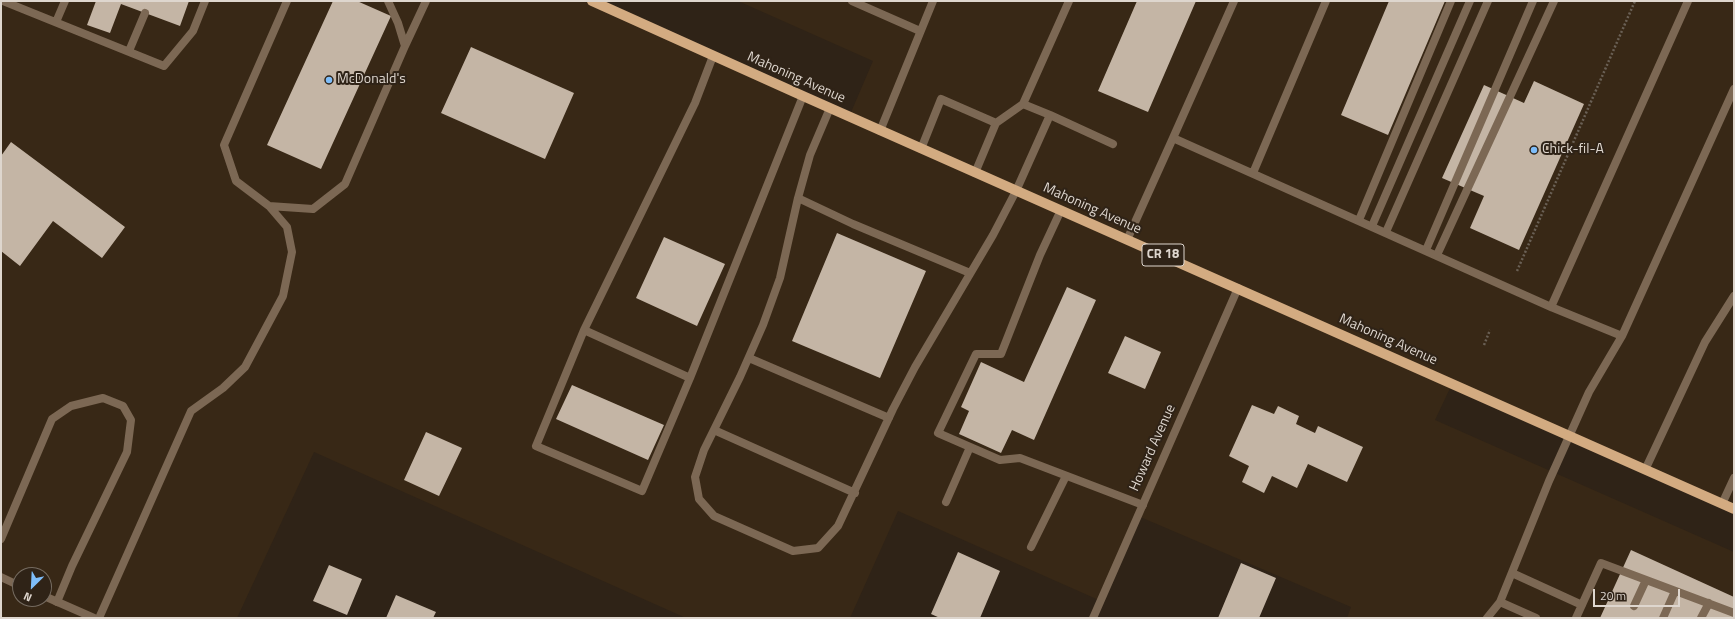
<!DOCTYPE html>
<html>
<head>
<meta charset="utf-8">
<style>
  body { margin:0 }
  #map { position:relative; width:1735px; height:619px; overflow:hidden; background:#2f2317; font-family:"Titillium Web",sans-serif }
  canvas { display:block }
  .frame { position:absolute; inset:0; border:2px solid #ded6ce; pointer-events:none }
  .north { position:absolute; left:12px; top:567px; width:40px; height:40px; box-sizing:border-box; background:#2f2317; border:1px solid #756b60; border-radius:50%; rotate:204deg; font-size:11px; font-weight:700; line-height:16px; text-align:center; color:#ded6ce }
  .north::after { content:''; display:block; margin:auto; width:14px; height:18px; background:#7ebdf9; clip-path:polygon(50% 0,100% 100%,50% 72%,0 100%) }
  .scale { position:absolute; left:1593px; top:589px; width:87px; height:18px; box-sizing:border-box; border:2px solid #ded6ce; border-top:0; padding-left:5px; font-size:12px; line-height:14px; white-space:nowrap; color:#ded6ce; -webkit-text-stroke:3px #2f2317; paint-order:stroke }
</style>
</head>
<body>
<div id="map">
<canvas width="1735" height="619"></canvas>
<div class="frame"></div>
<div class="north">N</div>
<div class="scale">20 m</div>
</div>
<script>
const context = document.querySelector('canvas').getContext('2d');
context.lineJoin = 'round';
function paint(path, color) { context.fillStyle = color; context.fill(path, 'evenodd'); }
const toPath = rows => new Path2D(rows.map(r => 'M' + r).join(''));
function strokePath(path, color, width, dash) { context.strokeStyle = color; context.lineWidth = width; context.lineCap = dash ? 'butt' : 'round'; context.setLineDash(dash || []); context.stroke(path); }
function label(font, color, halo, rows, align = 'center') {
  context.font = font + ' "Titillium Web",sans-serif'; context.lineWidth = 4; context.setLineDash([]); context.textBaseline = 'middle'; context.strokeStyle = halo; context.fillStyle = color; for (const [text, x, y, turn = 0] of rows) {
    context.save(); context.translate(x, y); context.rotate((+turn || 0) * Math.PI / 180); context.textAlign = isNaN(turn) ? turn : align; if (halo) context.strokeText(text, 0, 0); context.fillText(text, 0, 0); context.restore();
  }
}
const built = toPath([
  [1,1,592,1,849,117,873,61,738,1,1734,1,1734,509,1452,384,1435,420,1734,552,1734,618,1347,618,1351,607,1138,516,1101,601,898,511,850,618,686,618,314,452,237,618,1,618],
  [20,575,44,575,44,599,20,599]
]);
const building = toPath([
  [96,1,189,1,180,26,121,4,110,33,87,25],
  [333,1,357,1,391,16,321,169,267,145],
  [1137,1,1196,1,1148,112,1098,91],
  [1389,1,1445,1,1388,135,1341,115],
  [471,47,574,93,545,159,441,113],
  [1534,81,1584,104,1519,250,1470,228,1484,196,1442,178,1484,85,1524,103],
  [11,142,125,227,102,258,53,221,20,266,1,251,1,156],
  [837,233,926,271,880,378,792,341],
  [664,237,725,264,697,326,636,298],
  [1067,287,1096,300,1034,440,1012,430,1001,453,959,434,969,411,961,407,981,362,1024,382],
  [1125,336,1161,352,1145,389,1108,373],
  [572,385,664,425,648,460,556,419],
  [1252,405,1274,414,1278,406,1299,416,1296,424,1315,433,1318,426,1363,447,1347,482,1308,464,1297,488,1272,476,1264,493,1242,482,1249,466,1229,456],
  [426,432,462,448,439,496,404,480],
  [1631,550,1734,597,1734,618,1600,618],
  [958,552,1000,571,980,618,940,618,931,614],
  [1241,563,1276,578,1259,618,1218,618],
  [329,565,362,579,347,615,313,601],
  [396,595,436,612,433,618,386,618]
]);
const path = toPath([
  [1517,271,1635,1],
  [1484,345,1490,330]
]);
const lane = toPath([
  [3,1,164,66,193,31,205,1],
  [287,1,224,145,236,181,269,206,313,209,345,184,405,46,398,23,388,1],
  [852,1,920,31],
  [56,22,65,1],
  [405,46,426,1],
  [129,51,145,13],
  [713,56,695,103,584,330,690,378,803,96],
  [1023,104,1069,1],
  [830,108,810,155,798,198,780,278,763,325,740,377,704,450,695,477,699,499,714,516,793,551,818,548,838,526,893,409,915,367,993,235,1016,191,1050,115,1023,104,996,123,975,173],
  [1050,115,1113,144],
  [880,131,933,1],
  [1173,138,1234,1],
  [921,149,941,99,996,123],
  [1253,173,1326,1],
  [798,198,853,224,970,273],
  [1061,210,1040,255,1001,354,976,354,938,433,1000,460,1020,458,1143,505],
  [1359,220,1451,1],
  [1372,226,1470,1],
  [1386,232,1488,1],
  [1127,240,1173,138,1551,307,1622,336,1589,392,1549,481,1500,602,1487,618],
  [1426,250,1533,1],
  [1437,255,1554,1],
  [1551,307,1688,1],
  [584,330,536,446,642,491,690,378],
  [1622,336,1734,89],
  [749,358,889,418],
  [714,430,855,493],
  [1645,470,1705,342,1734,296],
  [946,502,970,447],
  [1722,504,1734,478],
  [1,539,52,419,71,406,103,398,123,406,131,420,127,452,72,566,57,602],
  [1031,547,1066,476],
  [1512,573,1582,605],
  [1500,602,1536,618],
  [1634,606,1646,580],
  [99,618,191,411,223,388,245,367,283,296,292,252,287,227,269,206],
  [1576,618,1601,563,1734,613],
  [1663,618,1675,591],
  [1701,618,1709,603]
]);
const street = toPath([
  [1,577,20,586],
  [44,596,94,618],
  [1093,618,1238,288]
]);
const primary = toPath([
  [592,1,803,96,1734,509]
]);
const markers = [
  [329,80,4,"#7ebdf9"],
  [1534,150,4,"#7ebdf9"]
];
const shields = [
  [1163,255,42]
];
const shieldNames = [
  ["CR 18",1163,255]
];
const streetNames = [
  ["Mahoning Avenue",796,78,24],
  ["Mahoning Avenue",1092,209,24],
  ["Mahoning Avenue",1388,340,24],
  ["Howard Avenue",1153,448,-66]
];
const poiNames = [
  ["McDonald's",337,80],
  ["Chick-fil-A",1542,150]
];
paint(built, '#382816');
paint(building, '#c4b5a5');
strokePath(path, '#6a6055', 2.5, [2, 2]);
strokePath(lane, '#7c6854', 8);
strokePath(street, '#7c6854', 8);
strokePath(primary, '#d3ab81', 10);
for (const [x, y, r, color] of markers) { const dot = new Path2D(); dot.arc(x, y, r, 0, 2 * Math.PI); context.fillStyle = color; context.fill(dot); strokePath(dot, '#2f2317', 1.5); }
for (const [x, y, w] of shields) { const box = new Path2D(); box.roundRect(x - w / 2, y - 11, w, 22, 3); context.fillStyle = '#2f2317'; context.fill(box); strokePath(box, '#ded6ce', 1); }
label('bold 13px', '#ded6ce', null, shieldNames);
label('14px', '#ded6ce', '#2f2317', streetNames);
label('14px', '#ded6ce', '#2f2317', poiNames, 'left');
</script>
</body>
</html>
